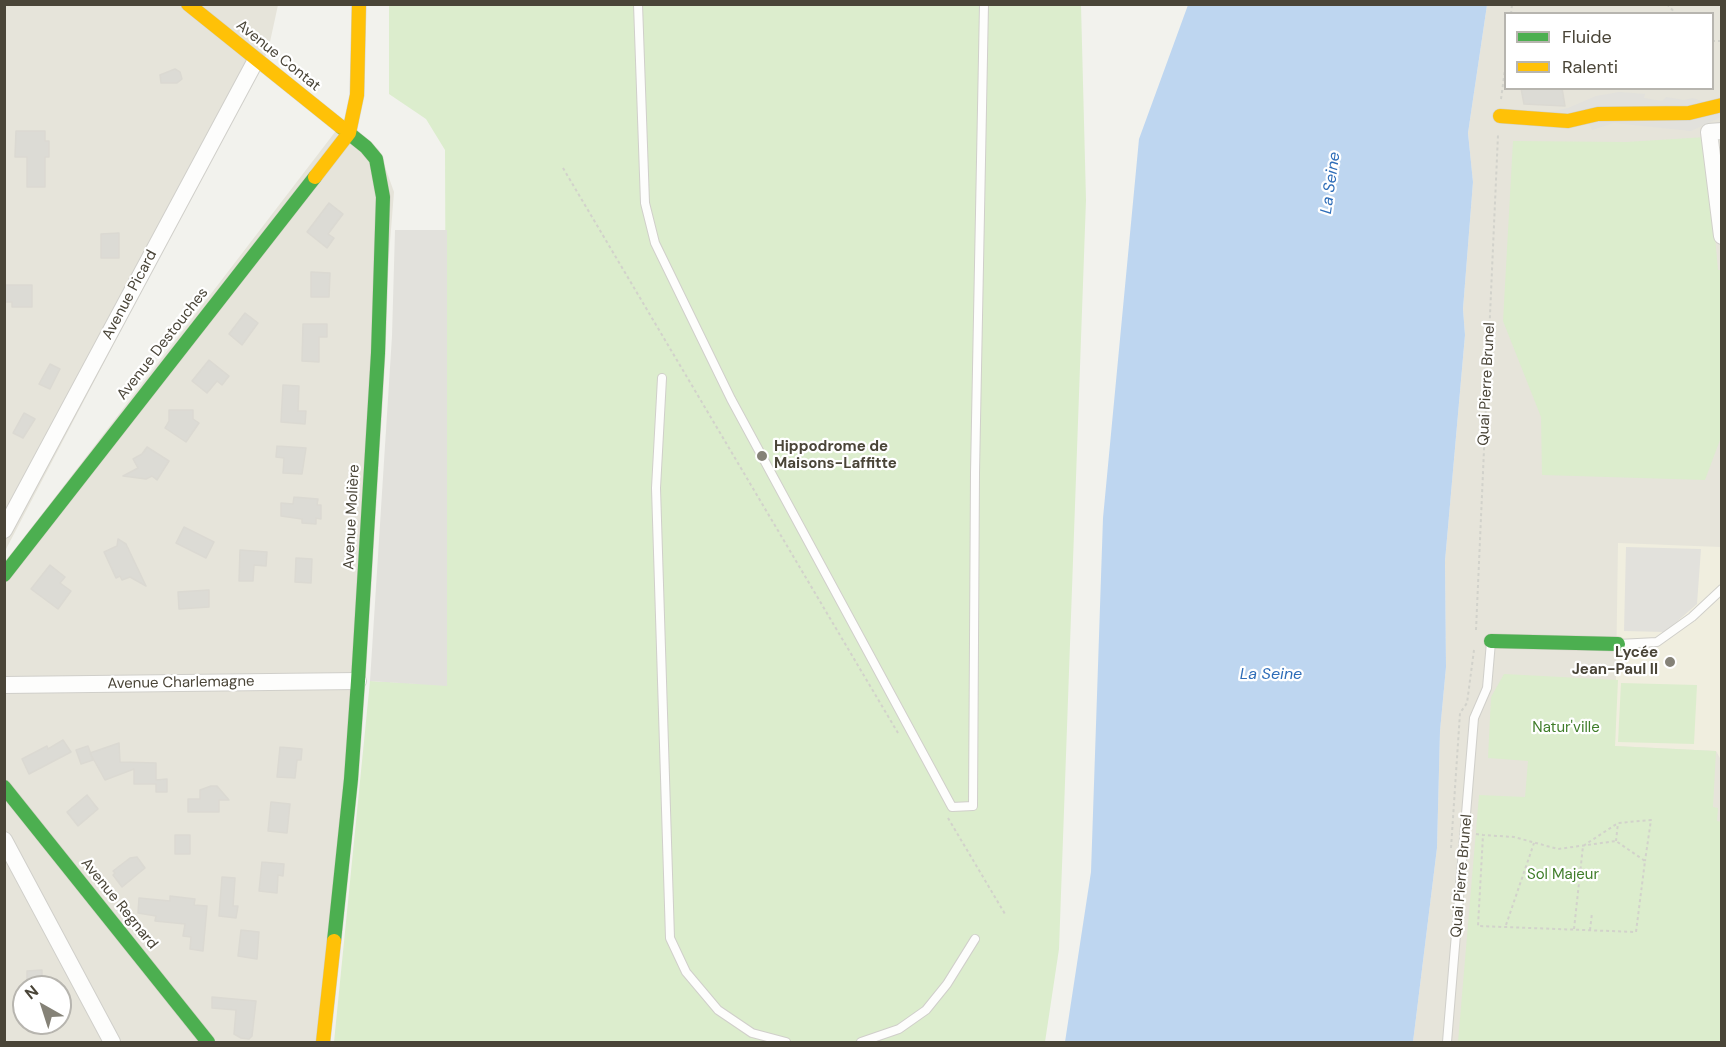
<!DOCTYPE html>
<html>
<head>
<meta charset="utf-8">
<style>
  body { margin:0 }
  #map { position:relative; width:1726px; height:1047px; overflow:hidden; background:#f2f2ed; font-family:"DM Sans",sans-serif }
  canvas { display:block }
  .frame { position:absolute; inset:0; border:6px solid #4a4538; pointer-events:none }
  .legend { position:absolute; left:1504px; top:12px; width:210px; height:78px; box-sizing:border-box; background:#fff; border:2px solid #b7b5af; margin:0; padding:8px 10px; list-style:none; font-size:18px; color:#4a4538 }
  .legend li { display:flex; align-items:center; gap:12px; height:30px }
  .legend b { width:30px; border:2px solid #b7b5af }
  .north { position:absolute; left:12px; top:975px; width:60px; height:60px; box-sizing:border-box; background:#fff; border:2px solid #b7b5af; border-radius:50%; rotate:321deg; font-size:16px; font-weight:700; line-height:24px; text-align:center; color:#4a4538 }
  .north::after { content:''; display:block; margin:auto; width:21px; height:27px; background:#858277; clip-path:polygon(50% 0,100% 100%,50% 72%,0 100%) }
</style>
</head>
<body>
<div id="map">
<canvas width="1726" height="1047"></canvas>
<div class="frame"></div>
<ul class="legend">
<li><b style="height:8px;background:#4caf50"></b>Fluide</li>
<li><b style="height:8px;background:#ffc107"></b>Ralenti</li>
</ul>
<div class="north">N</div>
</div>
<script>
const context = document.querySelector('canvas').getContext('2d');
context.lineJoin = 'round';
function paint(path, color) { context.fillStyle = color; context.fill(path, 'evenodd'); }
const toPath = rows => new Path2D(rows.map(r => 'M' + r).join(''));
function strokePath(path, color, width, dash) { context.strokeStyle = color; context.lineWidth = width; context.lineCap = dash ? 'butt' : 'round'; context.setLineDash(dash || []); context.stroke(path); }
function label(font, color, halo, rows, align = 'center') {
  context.font = font + ' "DM Sans",sans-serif'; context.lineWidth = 4.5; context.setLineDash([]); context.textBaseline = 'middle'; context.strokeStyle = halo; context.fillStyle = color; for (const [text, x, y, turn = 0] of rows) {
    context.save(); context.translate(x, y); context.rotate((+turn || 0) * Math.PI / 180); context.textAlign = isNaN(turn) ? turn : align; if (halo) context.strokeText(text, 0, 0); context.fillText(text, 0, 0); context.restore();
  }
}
const residential = toPath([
  [5,5,278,5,268,51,5,551],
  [1487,5,1721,5,1721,1042,1413,1042,1437,848,1440,731,1446,667,1445,561,1465,335,1463,309,1473,182,1468,133],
  [1506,14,1712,14,1712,88,1506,88],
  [345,119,379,150,394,192,350,746,318,1042,5,1042,5,559,7,560],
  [24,987,60,987,60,1023,24,1023]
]);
const education = toPath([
  [1618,543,1721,547,1721,760,1716,751,1615,746]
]);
const green = toPath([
  [389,5,1081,5,1086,200,1059,949,1045,1042,334,1042,370,681,447,685,445,150,426,119,389,94],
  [1706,137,1718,270,1721,270,1722,298,1720,440,1705,480,1542,475,1541,417,1503,321,1513,141,1626,142],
  [1504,674,1618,680,1615,746,1716,751,1713,807,1718,808,1717,821,1722,822,1721,1042,1458,1042,1479,795,1525,797,1528,761,1488,758,1491,697],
  [1621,683,1697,685,1694,744,1618,742]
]);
const parking = toPath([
  [1619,92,1645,94,1644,98,1662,101,1666,97,1684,100,1693,98,1721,108,1721,117,1691,131,1614,123,1592,130,1588,122,1543,113,1568,108,1596,96],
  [395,230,447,230,447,686,370,681,392,336],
  [1626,547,1701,549,1697,604,1665,632,1624,631]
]);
const water = toPath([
  [1188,5,1487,5,1468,133,1473,182,1463,309,1465,335,1445,561,1446,667,1440,731,1437,848,1413,1042,1065,1042,1091,872,1103,518,1139,139]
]);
const building = toPath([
  [175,69,180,72,182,79,177,83,161,83,160,75,175,69],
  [1521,88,1562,88,1565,106,1524,104,1521,88],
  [16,131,45,131,45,141,49,141,49,157,45,157,45,187,27,187,27,157,15,157,16,131],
  [329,203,343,214,328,234,334,238,327,248,307,232,329,203],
  [119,233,119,258,101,258,101,234,119,233],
  [311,272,330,273,329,297,311,297,311,272],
  [4,285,32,285,32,307,12,307,12,302,4,302,4,285],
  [245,313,258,323,242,345,229,334,245,313],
  [303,324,327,324,327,337,319,337,319,362,302,361,303,324],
  [209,360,229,376,222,385,217,381,207,393,192,381,209,360],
  [50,364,60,369,50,389,39,384,50,364],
  [283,385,299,386,298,411,306,411,305,424,281,422,283,385],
  [169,410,193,410,193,419,199,423,186,442,165,428,169,421,169,410],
  [24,413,35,419,23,438,13,433,24,413],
  [277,446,306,448,302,474,283,473,284,458,276,457,277,446],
  [147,447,169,461,157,480,152,476,146,479,123,476,138,468,133,459,142,454,147,447],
  [294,497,318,499,317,505,321,505,321,519,316,518,316,524,302,523,302,519,281,516,281,503,293,504,294,497],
  [184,527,214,542,206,558,176,543,184,527],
  [118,539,126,544,146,586,130,577,122,580,120,576,116,578,104,552,117,546,118,539],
  [240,550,267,552,266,566,254,565,253,581,239,581,240,550],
  [296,558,312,559,311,583,295,582,296,558],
  [50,565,65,577,60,583,71,591,58,609,31,589,50,565],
  [209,590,209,607,179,609,178,592,209,590],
  [63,740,71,752,29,774,22,759,47,746,48,749,63,740],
  [119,743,120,762,156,763,156,780,167,779,167,792,156,792,156,784,134,784,134,769,105,780,90,753,119,743],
  [88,746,93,760,81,764,76,750,88,746],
  [280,747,302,749,301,760,297,760,295,778,277,777,280,747],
  [211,786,217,786,229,800,219,800,219,812,188,812,188,799,200,799,200,790,211,786],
  [87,795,98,809,78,826,67,812,87,795],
  [271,802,290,804,287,833,268,831,271,802],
  [175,835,190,835,190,854,175,854,175,835],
  [137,857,145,868,122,887,113,875,115,873,113,871,130,858,137,857],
  [262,862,284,864,283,876,278,875,277,893,259,891,262,862],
  [222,877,235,878,233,906,238,906,236,918,219,916,222,877],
  [170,896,195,899,194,905,207,906,203,951,190,949,191,937,183,936,185,924,155,921,156,916,138,913,139,898,170,901,170,896],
  [241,930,259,932,257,959,238,956,241,930],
  [42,970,42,987,27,987,27,971,42,970],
  [212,997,256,1001,252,1036,249,1039,241,1038,234,1034,236,1010,212,1008,212,997]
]);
const path = toPath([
  [1667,4,1676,14],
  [1511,14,1512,4],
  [1712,41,1722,41],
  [1501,99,1506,62],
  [563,168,898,733],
  [1476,630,1498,135],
  [948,818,1005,914],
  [1476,834,1483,835,1514,837,1558,849,1616,841,1645,861,1636,932,1478,926,1483,835],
  [1616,841,1618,823],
  [1451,848,1460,713,1467,703,1474,650],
  [1506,925,1534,843],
  [1574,929,1583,846,1618,823,1651,820,1645,861],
  [1590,930,1592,913]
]);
const lane = toPath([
  [638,4,645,203,655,243,731,399,952,807,973,806,975,473,984,4],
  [662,378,656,488,670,938,686,972,718,1010,752,1033,786,1042],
  [1618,644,1657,642,1692,617,1722,589],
  [861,1042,899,1029,926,1010,947,984,975,939],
  [1447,1042,1474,718,1487,688,1491,642]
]);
const street = toPath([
  [1722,131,1709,132,1722,236],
  [4,530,256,60],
  [4,685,358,681],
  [4,840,112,1042]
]);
const fast = toPath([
  [4,575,315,177],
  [1491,641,1618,644],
  [4,787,208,1042],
  [334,941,351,779,358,681,378,353,383,197,376,159,366,147,341,127]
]);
const slow = toPath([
  [188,4,341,127],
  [1500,116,1568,121,1598,114,1689,113,1722,105],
  [315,177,349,133,357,95,359,4],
  [323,1042,334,941]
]);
const markers = [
  [762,456,6,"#858277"],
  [1670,662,6,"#858277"]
];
const streetNames = [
  ["Avenue Contat",278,56,39],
  ["Avenue Picard",130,295,-62],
  ["Avenue Destouches",163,344,-52],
  ["Quai Pierre Brunel",1487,384,-87],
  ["Avenue Molière",352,517,-87],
  ["Avenue Charlemagne",181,683,-1],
  ["Quai Pierre Brunel",1462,876,-85],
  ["Avenue Regnard",119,904,51]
];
const poiNames = [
  ["Hippodrome de",774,447],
  ["Maisons-Laffitte",774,464],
  ["Lycée",1658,653,"right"],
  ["Jean-Paul II",1658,670,"right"]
];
const parkNames = [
  ["Natur'ville",1566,728],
  ["Sol Majeur",1563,875]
];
const waterNames = [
  ["La Seine",1331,183,-82],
  ["La Seine",1271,675]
];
paint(residential, '#e6e4da');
paint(education, '#f0eedf');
paint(green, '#dcedcd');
paint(parking, '#e2e1dc');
paint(water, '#bed6f0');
paint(building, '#dcdbd5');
strokePath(building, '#dbd9d2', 1.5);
strokePath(lane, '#d0cfca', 10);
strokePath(street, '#d0cfca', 18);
strokePath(fast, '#d2d0c4', 15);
strokePath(slow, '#d2d0c4', 15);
strokePath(path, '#d2d2cb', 2, [3, 3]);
strokePath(lane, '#fdfdfc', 8);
strokePath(street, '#fdfdfc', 16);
strokePath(fast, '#4caf50', 14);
strokePath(slow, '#ffc107', 14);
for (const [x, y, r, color] of markers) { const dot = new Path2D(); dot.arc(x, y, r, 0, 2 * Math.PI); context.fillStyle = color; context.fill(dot); strokePath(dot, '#fff', 2); }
label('15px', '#4a4538', '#fff', streetNames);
label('bold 15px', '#4a4538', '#fff', poiNames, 'left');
label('15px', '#3f7d29', '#fff', parkNames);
label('italic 16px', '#2e6db8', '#fff', waterNames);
</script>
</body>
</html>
